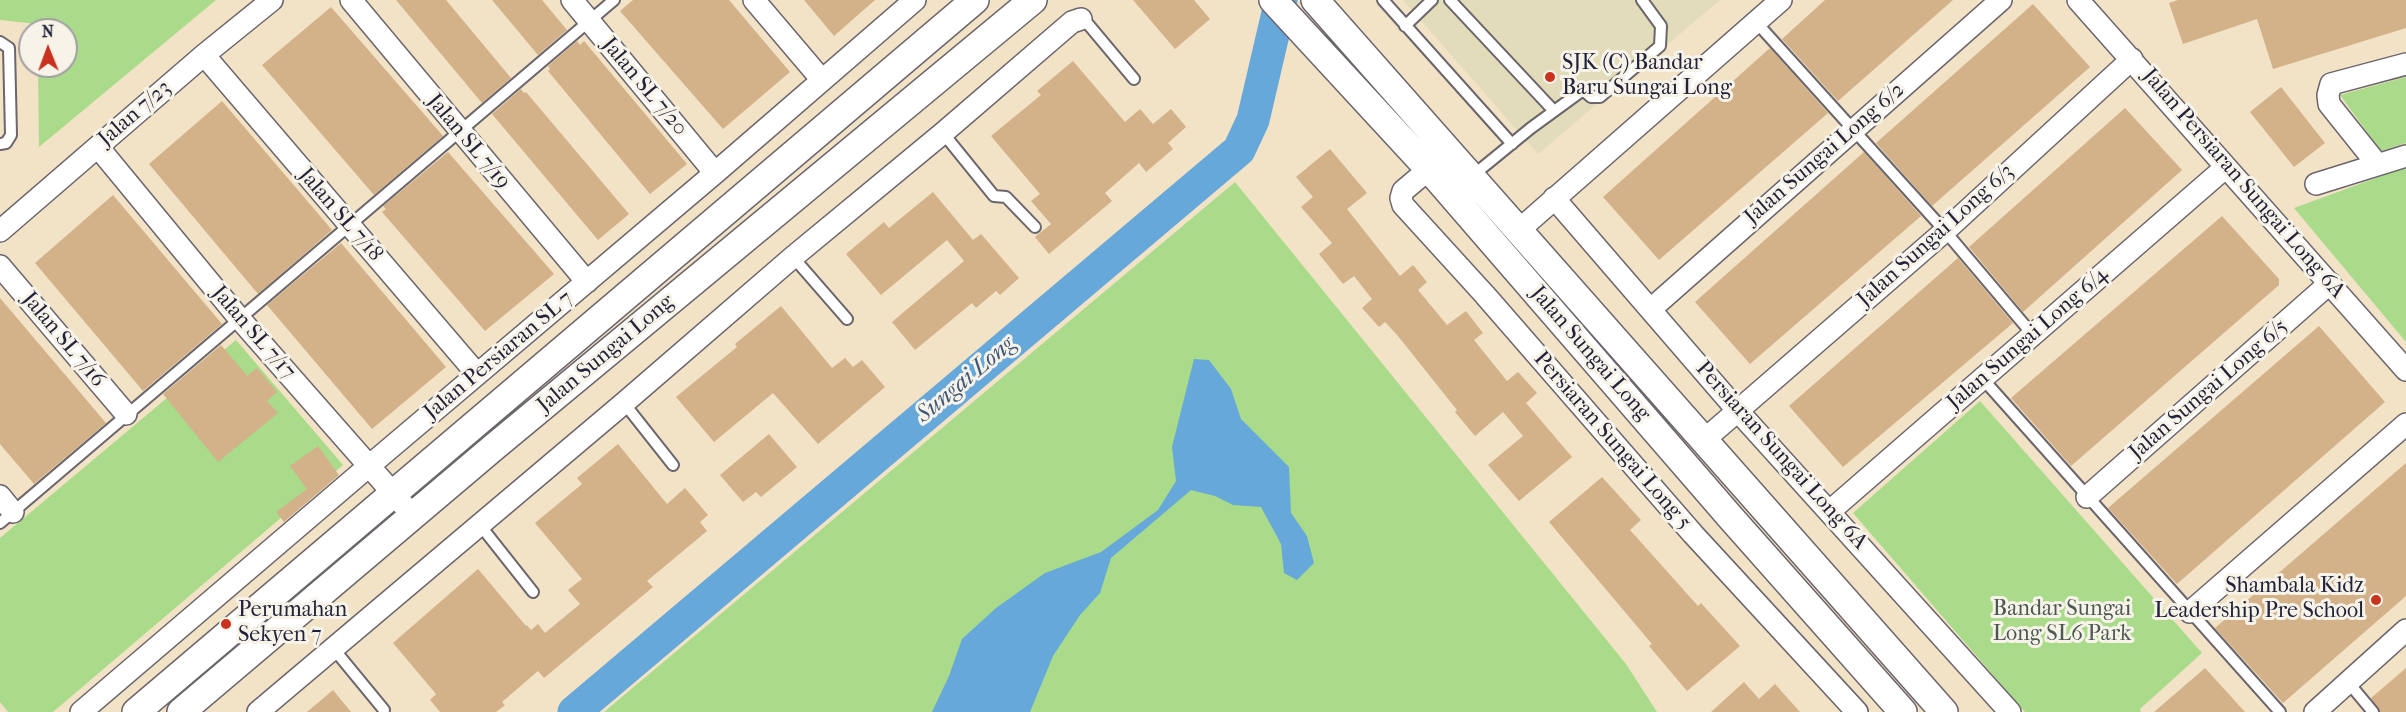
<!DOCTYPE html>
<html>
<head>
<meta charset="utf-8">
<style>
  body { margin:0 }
  #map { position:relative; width:2406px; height:712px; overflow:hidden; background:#f2e2c6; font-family:"IM FELL French Canon",serif }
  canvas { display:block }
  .north { position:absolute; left:18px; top:18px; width:60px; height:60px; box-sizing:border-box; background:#f7f3e8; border:2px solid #a29fa3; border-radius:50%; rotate:359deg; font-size:16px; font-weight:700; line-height:24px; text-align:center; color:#22223b }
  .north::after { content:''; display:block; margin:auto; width:21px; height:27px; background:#c8321e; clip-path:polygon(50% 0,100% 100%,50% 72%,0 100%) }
</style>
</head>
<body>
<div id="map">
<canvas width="2406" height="712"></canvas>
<div class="north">N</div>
</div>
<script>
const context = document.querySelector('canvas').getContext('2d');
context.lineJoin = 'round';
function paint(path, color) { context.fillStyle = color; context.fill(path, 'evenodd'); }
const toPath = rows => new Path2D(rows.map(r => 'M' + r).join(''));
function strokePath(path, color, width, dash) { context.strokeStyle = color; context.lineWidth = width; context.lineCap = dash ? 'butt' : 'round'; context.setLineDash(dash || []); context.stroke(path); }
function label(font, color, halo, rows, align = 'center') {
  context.font = font + ' "IM FELL French Canon",serif'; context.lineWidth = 6; context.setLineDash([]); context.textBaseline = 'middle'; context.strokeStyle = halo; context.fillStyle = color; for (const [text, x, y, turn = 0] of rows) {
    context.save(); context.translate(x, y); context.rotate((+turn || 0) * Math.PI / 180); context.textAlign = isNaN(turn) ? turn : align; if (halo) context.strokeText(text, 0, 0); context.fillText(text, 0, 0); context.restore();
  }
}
const built = toPath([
  [1403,0,1720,0,1538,154]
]);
const green = toPath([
  [0,0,216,0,39,147,38,66,66,66,66,30,37,30,37,24,0,20],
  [2406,77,2406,143,2381,151,2340,95],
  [2406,167,2406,342,2294,208],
  [1235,182,1626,664,1657,712,604,712],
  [236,340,343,465,53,712,8,712,0,702,0,538],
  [1980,401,2202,653,2140,709,2141,712,2025,712,1853,513]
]);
const water = toPath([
  [1194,359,1209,360,1231,389,1241,419,1289,467,1291,513,1307,536,1314,563,1297,580,1284,573,1281,544,1261,507,1233,505,1215,496,1191,490,1111,558,1100,593,1080,615,1053,656,1030,712,932,712,949,676,962,639,996,608,1045,573,1101,552,1158,510,1176,481,1172,447]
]);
const river = toPath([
  [574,712,1239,150,1253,120,1281,0]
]);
const building = toPath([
  [396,0,446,0,511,78,482,103],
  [492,0,542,0,567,30,538,55],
  [633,0,729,0,790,72,723,129,620,11],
  [804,0,875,0,834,36],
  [1133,0,1194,0,1210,19,1175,49],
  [1825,0,1953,0,1838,101,1782,39],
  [2178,0,2406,0,2406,28,2273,69,2257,19,2183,44,2169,3],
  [2033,4,2090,67,1932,206,1876,143],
  [331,7,443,136,374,195,262,65],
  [577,41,580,45,584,41,687,164,650,194,548,71,550,69,548,66],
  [1770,48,1828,113,1659,260,1603,197],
  [1073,61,1125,122,1140,109,1153,124,1171,109,1186,127,1168,143,1173,149,1146,172,1139,163,1105,193,1112,201,1049,254,1035,237,1051,224,1031,201,1040,194,991,136,1041,95,1037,91],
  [2281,87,2325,143,2294,167,2250,112],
  [521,89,524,93,526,92,629,214,598,240,492,114],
  [222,101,332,230,258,294,149,164],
  [2125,108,2182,170,2023,312,1969,247],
  [1330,149,1367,193,1347,209,1400,276,1413,265,1427,282,1418,290,1447,325,1466,311,1483,333,1474,340,1507,381,1518,372,1537,393,1526,403,1572,457,1519,501,1488,465,1523,436,1503,412,1475,436,1455,412,1457,410,1398,336,1385,322,1379,327,1362,308,1372,299,1354,276,1343,284,1319,254,1332,243,1301,207,1313,197,1296,177],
  [448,152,554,274,485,331,382,212,386,209,383,206],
  [1864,152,1921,216,1750,364,1695,302],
  [933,192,973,240,981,234,1019,278,1000,295,996,291,976,308,972,303,915,350,892,322,964,261,947,240,881,295,846,254,884,222,889,228],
  [113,195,222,324,143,391,35,263],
  [2222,216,2279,279,2279,285,2071,466,2011,398],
  [341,243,446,367,372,429,267,305],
  [1958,258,2013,323,1843,467,1789,406],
  [0,298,106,423,34,484,0,444],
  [781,306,832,368,845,358,853,367,862,360,885,387,818,444,773,393,714,442,676,397,737,347,735,344],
  [2319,326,2385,402,2177,584,2108,508],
  [221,345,247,376,257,368,277,392,267,401,278,413,218,462,163,394],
  [769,434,797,467,761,497,756,492,743,502,720,475],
  [618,444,667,504,685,488,708,515,700,522,707,531,647,581,653,587,544,678,538,671,502,702,505,705,496,712,440,712,430,700,436,694,393,643,478,569,526,626,527,625,531,630,538,624,545,633,580,604,568,590,582,579,535,523,582,484,577,478],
  [318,446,339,475,284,522,276,512,307,489,290,466],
  [2406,463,2406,596,2283,703,2215,628],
  [1602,477,1641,520,1630,530,1698,606,1701,603,1740,646,1687,691,1649,646,1652,644,1549,522],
  [2205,668,2245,712,2154,712],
  [2406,668,2406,712,2380,712,2371,698],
  [1744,682,1759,699,1775,684,1800,712,1711,712],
  [333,690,351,712,307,712]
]);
const service = toPath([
  [1383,0,1512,144],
  [1450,0,1554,111],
  [1081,19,1088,24,1134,79],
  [1756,22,1945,231,2033,335],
  [1405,26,1432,0],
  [0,42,9,48,11,135,6,143,0,144],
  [943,133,994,196,1006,197,1035,227],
  [1471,177,1531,128,1583,90,1591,97,1600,97,1660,46,1661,26,1642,0],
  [793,257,847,319],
  [1982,378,2280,712],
  [624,403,673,465],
  [0,523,614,0],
  [480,525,533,592],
  [333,648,384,710],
  [2348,682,2373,712]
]);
const minor = toPath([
  [351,0,587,282],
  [572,0,715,173],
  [754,0,822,80],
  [2078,0,2406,370],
  [204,55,477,374],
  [98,147,239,318,413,516],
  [2377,164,2329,104,2328,95,2331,84,2406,64],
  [1429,169,1403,191,1401,198,1403,205,1485,295,1693,534,1857,712],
  [2316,184,2406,156],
  [1554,198,1737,410,2010,712],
  [1519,230,1781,0],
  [0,231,204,55,272,0],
  [0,266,126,414],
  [1651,309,2001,0],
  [1704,440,1945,231,2132,59],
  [0,496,13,512],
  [2087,497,2330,283],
  [1830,511,2226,167],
  [2190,612,2406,424],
  [81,712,369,466,715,173,915,0],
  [258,712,624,403,793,257,943,133,1072,22,1081,19],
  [2315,712,2406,630]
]);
const tertiary = toPath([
  [1273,0,1429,169,1731,518,1903,712],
  [1315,0,1944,712],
  [136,712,975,0],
  [181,712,494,447,1033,0]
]);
const markers = [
  [1550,77,6,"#c8321e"],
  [2376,600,6,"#c8321e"],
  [226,624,6,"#c8321e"]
];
const poiNames = [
  ["SJK (C) Bandar",1562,64],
  ["Baru Sungai Long",1562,89],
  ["Shambala Kidz",2364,587,"right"],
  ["Leadership Pre School",2364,612,"right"],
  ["Perumahan",238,611],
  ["Sekyen 7",238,636]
];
const streetNames = [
  ["Jalan SL 7/20",644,87,50],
  ["Jalan 7/23",135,114,-41],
  ["Jalan SL 7/19",468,142,50],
  ["Jalan Sungai Long 6/2",1825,154,-41],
  ["Jalan Persiaran Sungai Long 6A",2243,184,49],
  ["Jalan SL 7/18",340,215,49],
  ["Jalan Sungai Long 6/3",1936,236,-42],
  ["Jalan SL 7/17",253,333,49],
  ["Jalan Sungai Long 6/4",2028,339,-41],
  ["Jalan SL 7/16",63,340,50],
  ["Jalan Sungai Long",606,354,-40],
  ["Jalan Sungai Long",1590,354,49],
  ["Jalan Persiaran SL 7",499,356,-40],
  ["Jalan Sungai Long 6/5",2209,390,-41],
  ["Persiaran Sungai Long 5",1612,441,49],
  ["Persiaran Sungai Long 6A",1781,456,48]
];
const parkNames = [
  ["Bandar Sungai",2062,610],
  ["Long SL6 Park",2062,635]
];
const waterNames = [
  ["Sungai Long",966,380,-40]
];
paint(built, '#e2dcba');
paint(green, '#a9db8a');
paint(water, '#67a8db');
strokePath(river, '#67a8db', 33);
paint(building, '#d3b189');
strokePath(service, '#6b656c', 14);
strokePath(minor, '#6b656c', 24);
strokePath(tertiary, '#6b656c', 30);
strokePath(service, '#fff', 10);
strokePath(minor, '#fff', 21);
strokePath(tertiary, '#fff', 27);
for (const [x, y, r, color] of markers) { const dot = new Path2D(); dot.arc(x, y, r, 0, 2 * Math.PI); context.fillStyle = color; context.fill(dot); strokePath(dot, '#f7f3e8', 2); }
label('22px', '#22223b', '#f7f3e8', poiNames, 'left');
label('22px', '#22223b', '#f7f3e8', streetNames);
label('22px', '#4a5a53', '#f7f3e8', parkNames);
label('italic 24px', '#3e587b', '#f7f3e8', waterNames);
</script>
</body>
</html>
